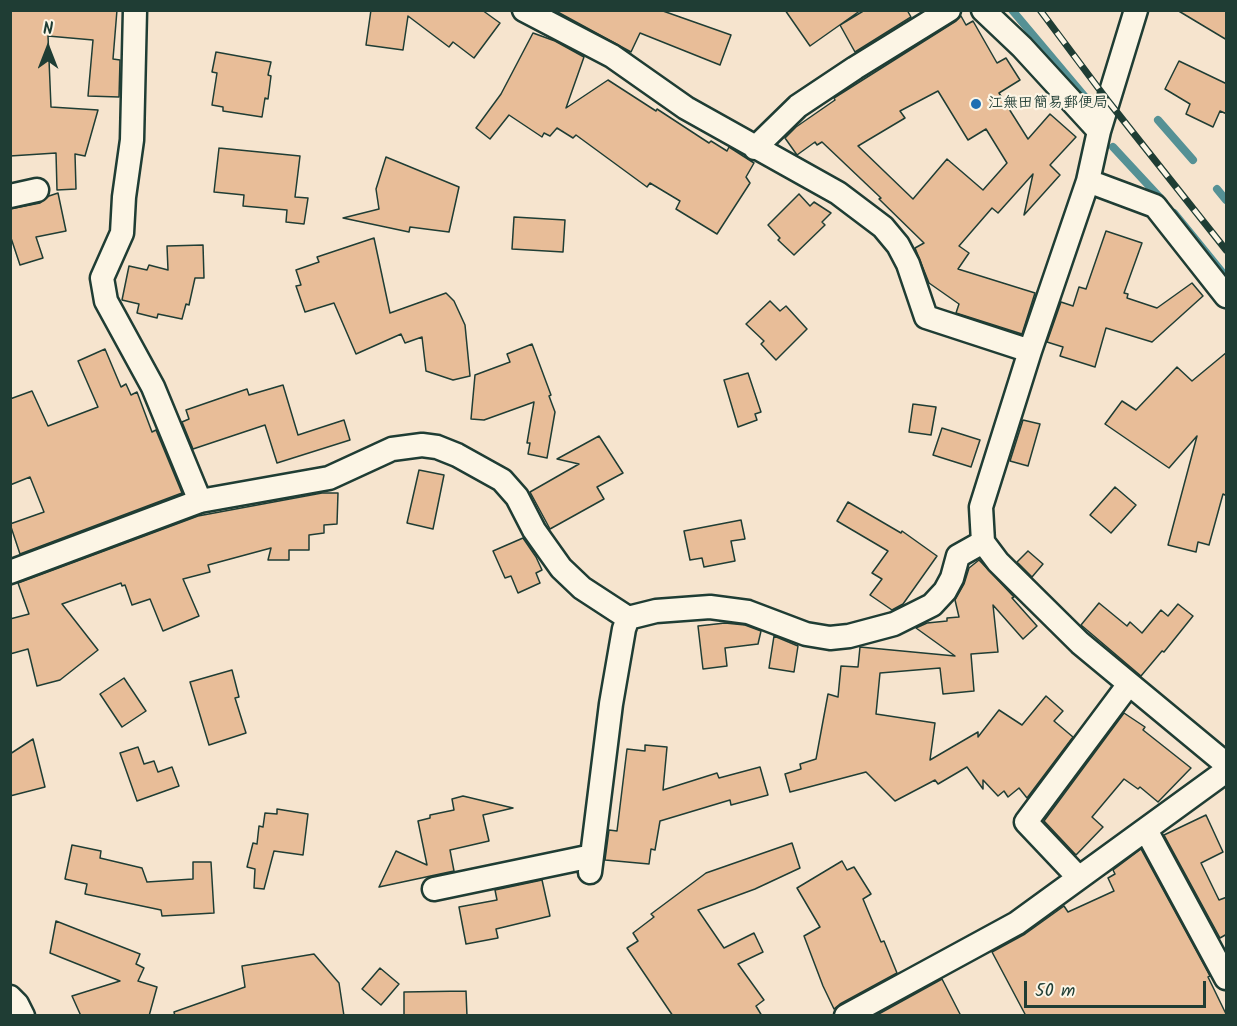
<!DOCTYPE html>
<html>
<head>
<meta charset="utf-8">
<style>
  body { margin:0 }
  #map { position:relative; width:1237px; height:1026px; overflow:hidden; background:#f6e4ce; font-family:Kalam,sans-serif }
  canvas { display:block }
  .frame { position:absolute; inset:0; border:12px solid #1f3d34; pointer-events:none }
  .north { position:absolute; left:18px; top:18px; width:60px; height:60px; -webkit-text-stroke:4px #fcf5e5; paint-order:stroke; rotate:0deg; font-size:16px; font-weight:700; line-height:24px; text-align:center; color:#1f3d34 }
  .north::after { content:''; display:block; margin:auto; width:21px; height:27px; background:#1f3d34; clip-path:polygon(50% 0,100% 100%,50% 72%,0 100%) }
  .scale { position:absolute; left:1024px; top:981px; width:182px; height:27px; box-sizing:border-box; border:3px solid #1f3d34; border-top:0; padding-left:8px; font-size:18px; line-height:21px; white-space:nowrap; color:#1f3d34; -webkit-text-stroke:4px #fcf5e5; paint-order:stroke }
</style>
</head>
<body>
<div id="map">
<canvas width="1237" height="1026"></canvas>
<div class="frame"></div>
<div class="north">N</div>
<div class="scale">50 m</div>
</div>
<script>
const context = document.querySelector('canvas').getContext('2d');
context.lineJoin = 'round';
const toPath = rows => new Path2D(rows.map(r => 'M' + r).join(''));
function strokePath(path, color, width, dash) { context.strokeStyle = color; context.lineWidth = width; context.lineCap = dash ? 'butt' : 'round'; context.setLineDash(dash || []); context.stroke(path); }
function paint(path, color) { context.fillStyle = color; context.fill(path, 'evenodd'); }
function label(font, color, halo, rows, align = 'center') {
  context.font = font + ' Kalam,"Klee One",sans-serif'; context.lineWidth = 4.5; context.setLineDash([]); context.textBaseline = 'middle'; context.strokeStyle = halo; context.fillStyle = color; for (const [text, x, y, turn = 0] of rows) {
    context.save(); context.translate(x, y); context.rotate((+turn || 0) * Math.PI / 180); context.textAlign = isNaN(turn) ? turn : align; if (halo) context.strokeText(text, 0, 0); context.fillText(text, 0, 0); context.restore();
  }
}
const stream = toPath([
  [1012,10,1086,98],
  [1158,120,1193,160],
  [1113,147,1164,202],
  [1217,189,1226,200],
  [1174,213,1226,277]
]);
const building = toPath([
  [10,10,117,10,113,59,120,60,119,97,88,96,93,40,48,36,51,107,98,110,85,156,75,154,76,189,57,190,56,153,10,156,10,10],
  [371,10,482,10,500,23,474,58,453,42,449,47,408,16,403,50,366,45,371,10],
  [554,10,663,11,731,35,720,65,640,33,631,52,554,10],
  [785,10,861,10,810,46,785,10],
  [865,10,907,10,911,17,855,52,840,25,865,10],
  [1177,10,1227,10,1227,40,1177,10],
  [961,16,966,25,973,21,997,63,1006,58,1020,80,999,93,1028,139,1050,114,1076,137,1050,165,1060,175,1024,215,1033,174,998,213,992,208,959,246,969,253,958,269,1035,293,1022,334,956,313,959,304,929,283,915,248,924,243,879,199,881,198,822,142,817,145,815,142,797,155,785,138,796,127,835,100,834,98,956,21,961,16],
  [938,91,968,140,986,129,1007,163,983,190,947,159,913,199,858,146,905,118,900,111,938,91],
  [533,33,555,41,584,57,566,108,608,80,656,111,657,109,709,143,711,141,727,151,729,147,754,163,746,177,750,183,717,234,676,209,680,201,650,183,647,187,576,135,573,138,557,128,550,136,544,133,542,137,509,115,490,139,476,128,501,94,533,33],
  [216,52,271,62,268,75,271,76,268,99,265,98,262,117,223,111,223,107,212,105,217,73,212,72,216,52],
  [1179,61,1227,84,1227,114,1220,111,1213,127,1186,114,1190,104,1165,89,1179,61],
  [219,148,300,156,295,197,308,198,304,224,286,222,287,210,243,206,244,195,214,192,219,148],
  [386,157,459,187,449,232,410,227,409,232,343,218,379,209,376,189,386,157],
  [58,193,66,231,36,237,43,258,20,265,10,235,10,209,40,203,49,196,58,193],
  [799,194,810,206,814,202,831,213,822,222,825,225,794,255,778,240,780,238,768,225,799,194],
  [514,217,565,220,563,252,512,249,514,217],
  [1106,231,1142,243,1124,293,1128,294,1127,298,1157,308,1192,283,1203,296,1152,342,1106,328,1095,367,1060,356,1063,347,1047,342,1061,302,1073,306,1079,287,1086,289,1106,231],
  [374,238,390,313,446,293,454,301,465,325,470,376,453,380,426,371,422,337,405,343,401,334,356,354,334,303,305,312,296,286,301,285,296,270,319,262,317,257,374,238],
  [203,245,204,278,195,278,189,305,186,304,182,319,158,314,157,318,137,313,139,304,122,300,129,266,147,270,149,265,168,270,167,246,203,245],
  [770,301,780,311,786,306,807,329,776,360,761,344,764,341,746,324,770,301],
  [532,344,551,395,549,396,555,412,547,458,528,454,530,443,527,443,534,402,484,420,471,419,475,375,510,362,507,354,532,344],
  [105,349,121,387,126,384,131,395,137,392,152,432,156,430,182,493,20,554,10,524,44,512,30,477,10,485,10,399,32,391,48,426,98,407,78,361,105,349],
  [1227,352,1227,496,1223,494,1209,545,1198,542,1196,552,1168,545,1197,436,1169,468,1105,424,1122,401,1136,410,1177,367,1192,381,1227,352],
  [748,373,761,412,755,414,757,420,738,427,724,380,748,373],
  [283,385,298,435,344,420,350,440,277,463,265,425,193,449,182,422,189,419,186,410,247,389,249,395,283,385],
  [913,404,936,407,931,435,909,432,913,404],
  [1023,420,1040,424,1028,466,1010,461,1023,420],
  [942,428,980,440,971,467,933,455,942,428],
  [599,436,623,473,597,487,604,499,550,529,530,492,579,464,557,459,599,436],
  [419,470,444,475,433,529,407,523,419,470],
  [1115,487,1136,505,1111,533,1090,515,1115,487],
  [322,493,338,493,337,524,324,525,324,533,309,535,309,550,289,550,289,560,268,560,271,548,208,565,210,572,183,579,199,616,163,631,150,599,132,605,125,585,122,586,121,583,62,604,98,650,60,680,37,686,28,649,10,654,10,619,29,614,18,583,198,516,322,493],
  [848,502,901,533,902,531,937,556,903,604,892,610,870,595,882,579,872,573,888,551,837,521,848,502],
  [741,520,745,539,731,541,735,561,704,567,702,558,690,560,684,531,741,520],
  [523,538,536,557,542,570,536,573,540,583,518,593,511,576,505,578,493,551,523,538],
  [1028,551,1043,564,1032,577,1017,562,1028,551],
  [979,560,1014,597,1012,598,1037,626,1023,639,993,605,998,652,971,654,974,691,943,694,940,668,880,673,876,714,935,723,930,760,978,732,978,737,999,710,1022,725,1046,696,1063,711,1054,721,1073,737,1027,798,1019,788,1008,797,1004,791,998,796,983,780,983,789,967,767,938,784,935,780,895,801,866,772,790,792,785,774,801,769,800,764,816,759,828,694,838,697,841,666,858,667,860,647,955,656,916,628,927,623,947,621,947,618,959,617,955,600,964,584,969,568,979,560],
  [1099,603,1127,626,1130,622,1142,633,1161,610,1168,616,1178,604,1193,616,1164,652,1162,651,1141,676,1081,625,1099,603],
  [725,623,745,625,761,631,758,644,725,648,727,666,703,669,698,626,725,623],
  [774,636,798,646,794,672,769,668,774,636],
  [232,670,239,697,235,698,246,733,209,745,190,682,232,670],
  [124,678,146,711,122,727,100,694,124,678],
  [1124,713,1145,727,1143,730,1191,768,1158,802,1140,787,1138,789,1124,779,1092,817,1103,827,1076,855,1044,821,1124,713],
  [33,739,45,787,10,796,10,754,33,739],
  [645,745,667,747,663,790,717,773,719,778,760,767,768,795,731,805,730,800,660,821,655,850,651,849,649,864,605,860,609,830,617,831,627,749,645,751,645,745],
  [138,747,144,764,154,761,158,772,172,767,179,786,137,801,120,753,138,747],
  [463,796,513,808,483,815,489,841,450,850,454,871,379,887,396,851,427,865,418,821,430,818,430,815,454,810,452,799,463,796],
  [277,809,308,814,303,855,274,851,264,889,254,888,255,869,247,867,253,843,257,844,259,826,263,827,265,813,277,814,277,809],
  [1206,815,1223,852,1201,863,1219,900,1227,897,1227,934,1220,938,1164,835,1206,815],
  [792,843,800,868,755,889,698,910,724,948,754,933,763,952,738,964,764,1000,756,1006,762,1016,673,1016,627,948,638,941,633,933,654,917,651,914,706,873,792,843],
  [72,845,101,851,100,858,142,868,147,882,193,879,193,862,211,862,214,913,162,916,161,910,85,894,87,884,65,879,72,845],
  [1141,849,1210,976,1208,977,1227,1016,1026,1016,992,952,1025,934,1064,906,1068,912,1114,891,1108,878,1115,874,1113,870,1141,849],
  [842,861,847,870,854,867,871,894,863,899,881,942,884,941,897,973,840,1004,834,1009,823,986,804,936,820,927,797,888,842,861],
  [542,880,550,916,496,929,498,938,466,944,459,907,497,900,495,890,542,880],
  [56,921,140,954,136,964,144,968,138,981,157,987,149,1016,81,1016,72,996,120,981,50,953,56,921],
  [314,954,339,983,344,1016,175,1016,174,1012,245,987,242,966,314,954],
  [380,968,399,984,381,1005,362,989,380,968],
  [942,979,961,1016,875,1016,942,979],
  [466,991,467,1016,404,1016,404,992,466,991]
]);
const minor = toPath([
  [135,10,132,140,124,197,122,233,102,278,106,301,153,387,200,501],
  [524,10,612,56,686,108,838,193,883,227,898,245,908,264,926,317,1030,351],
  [983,10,1022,47,1099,131],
  [1136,10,1099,131,1088,181,1030,351,981,507,983,542,998,562,1080,643,1226,764],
  [755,148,798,106,855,68,949,10],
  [1088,181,1155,206,1226,296],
  [10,196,37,190],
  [10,572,200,501,329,478,392,449,422,445,437,447,457,455,502,480,517,497,534,530,561,568,582,588,628,618,656,611,710,607,748,612,806,634,830,638,849,636,894,624,932,605,945,591,952,578,958,556,983,542],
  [1146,830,1226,978],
  [590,872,611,704,624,629,628,618],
  [1079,878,1026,822,1129,684],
  [434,889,592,856],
  [10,997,17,1004,23,1016],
  [846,1016,1017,923,1226,771]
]);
const rail = toPath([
  [1040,10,1108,101,1226,250]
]);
const markers = [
  [976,104,6,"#1f6fb2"]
];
const poiNames = [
  ["江無田簡易郵便局",988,104]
];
strokePath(stream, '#559195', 8);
paint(building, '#e8bd98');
strokePath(building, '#1f3d34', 1.5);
strokePath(minor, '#1f3d34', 27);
strokePath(minor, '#fcf5e5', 22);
strokePath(rail, '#1f3d34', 7);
strokePath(rail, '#fcf5e5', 4.5, [14]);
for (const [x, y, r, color] of markers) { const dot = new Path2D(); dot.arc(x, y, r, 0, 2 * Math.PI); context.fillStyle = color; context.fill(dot); strokePath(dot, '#fcf5e5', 2); }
label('bold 15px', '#1f3d34', '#fcf5e5', poiNames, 'left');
</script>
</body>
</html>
